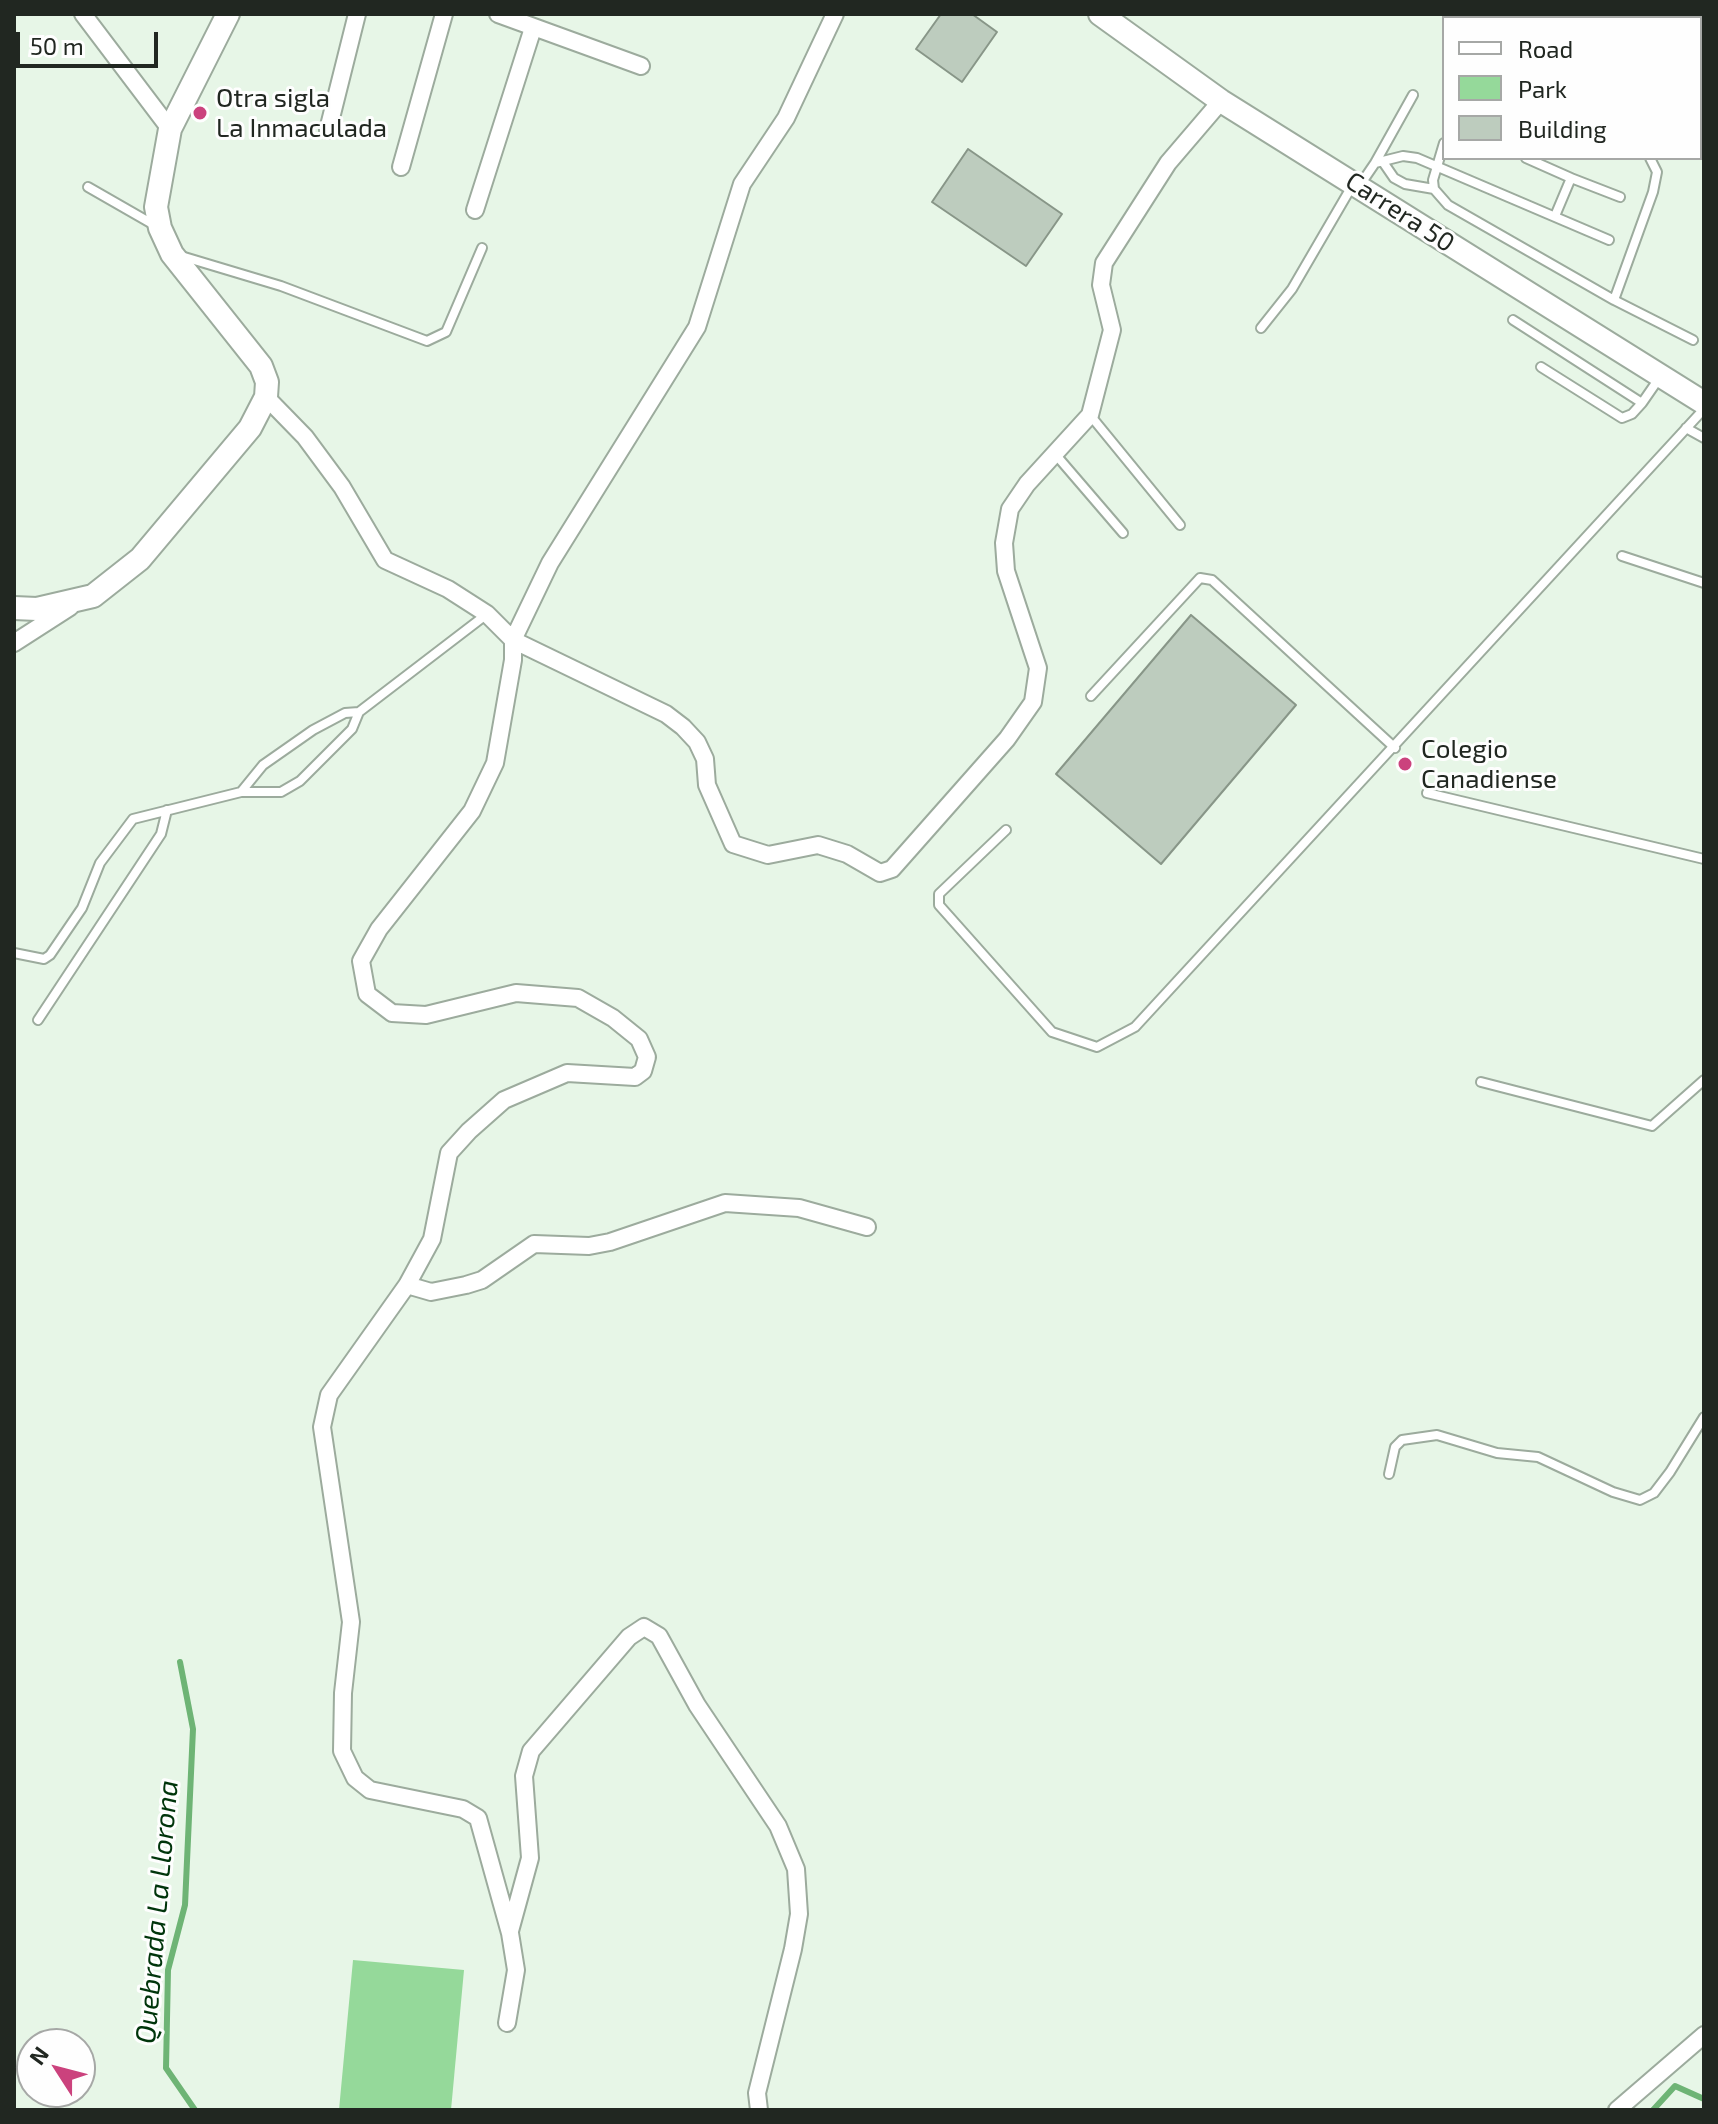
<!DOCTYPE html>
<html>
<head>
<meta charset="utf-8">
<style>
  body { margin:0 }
  #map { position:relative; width:1718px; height:2124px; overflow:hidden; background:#e7f6e7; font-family:"Exo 2",sans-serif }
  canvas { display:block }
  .frame { position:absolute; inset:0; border:16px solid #212721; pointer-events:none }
  .legend { position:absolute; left:1442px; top:16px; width:260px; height:144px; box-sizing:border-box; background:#fefefe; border:2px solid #a6a8a6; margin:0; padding:10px 14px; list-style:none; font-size:24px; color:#212721 }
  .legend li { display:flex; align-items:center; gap:16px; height:40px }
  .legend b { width:40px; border:2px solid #a6a8a6 }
  .north { position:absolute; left:16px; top:2028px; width:80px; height:80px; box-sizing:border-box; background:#fefefe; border:2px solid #a6a8a6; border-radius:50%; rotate:306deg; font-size:22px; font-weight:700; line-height:32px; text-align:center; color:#212721 }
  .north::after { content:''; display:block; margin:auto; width:28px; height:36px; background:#cb427d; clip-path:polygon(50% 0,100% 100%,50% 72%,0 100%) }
  .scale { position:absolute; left:16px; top:32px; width:142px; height:36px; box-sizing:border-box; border:4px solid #212721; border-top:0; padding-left:10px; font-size:24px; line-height:28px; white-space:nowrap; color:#212721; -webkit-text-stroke:6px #fefefe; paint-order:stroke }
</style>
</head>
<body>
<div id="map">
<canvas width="1718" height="2124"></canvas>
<div class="frame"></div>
<ul class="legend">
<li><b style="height:10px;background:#fff"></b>Road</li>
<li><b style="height:22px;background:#95d99a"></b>Park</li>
<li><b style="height:22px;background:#bdccbe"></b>Building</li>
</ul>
<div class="north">N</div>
<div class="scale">50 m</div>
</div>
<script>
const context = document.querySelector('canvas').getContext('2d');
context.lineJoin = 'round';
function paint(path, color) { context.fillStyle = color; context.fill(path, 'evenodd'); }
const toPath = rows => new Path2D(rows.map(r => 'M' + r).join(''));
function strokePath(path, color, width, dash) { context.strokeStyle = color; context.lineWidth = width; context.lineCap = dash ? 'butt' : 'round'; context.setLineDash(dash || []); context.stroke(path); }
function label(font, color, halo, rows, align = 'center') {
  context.font = font + ' "Exo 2",sans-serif'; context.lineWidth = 6; context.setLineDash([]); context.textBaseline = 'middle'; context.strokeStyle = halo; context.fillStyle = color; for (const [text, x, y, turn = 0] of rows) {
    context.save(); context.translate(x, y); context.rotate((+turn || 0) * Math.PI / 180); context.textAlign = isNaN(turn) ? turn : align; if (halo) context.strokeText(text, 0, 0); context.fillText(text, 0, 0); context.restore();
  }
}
const green = toPath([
  [353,1960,464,1970,451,2110,339,2110]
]);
const stream = toPath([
  [180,1662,193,1729,185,1905,168,1970,166,2068,195,2110],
  [1653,2110,1675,2086,1704,2099]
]);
const building = toPath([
  [941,14,972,14,997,32,962,82,916,49,941,14],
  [968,149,1062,214,1026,266,932,202,968,149],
  [1191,615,1296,705,1161,864,1056,774,1191,615]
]);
const lane = toPath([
  [1444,143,1433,180,1434,189,1448,205,1614,300,1693,340],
  [1526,158,1571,178],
  [1383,162,1394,178,1405,184,1434,189],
  [1375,163,1413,95],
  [1360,185,1375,163,1403,156,1417,158,1609,240],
  [88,187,156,226],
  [1555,216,1571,178,1620,197],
  [181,256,281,286,427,341,446,332,482,248],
  [1614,300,1653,192,1657,172,1650,158],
  [1513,320,1642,403,1660,377],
  [1261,328,1292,289,1352,186],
  [1541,367,1622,418,1632,414,1642,403],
  [1090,415,1180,525],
  [1686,428,1704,438],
  [1056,455,1123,533],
  [1622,556,1704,583],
  [1091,696,1200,578,1212,580,1395,748],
  [241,792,263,765,313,730,345,713,359,712],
  [1427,793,1704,859],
  [1006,830,939,894,939,905,1052,1032,1097,1047,1135,1027,1704,409],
  [14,953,44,959,50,955,82,908,100,863,133,819,241,792,281,792,300,781,352,729,359,712,487,614],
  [38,1020,161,834,167,810],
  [1481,1082,1652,1126,1704,1080],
  [1389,1474,1395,1447,1402,1440,1437,1435,1497,1453,1538,1457,1613,1492,1640,1500,1654,1493,1670,1472,1704,1417]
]);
const street = toPath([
  [83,14,170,129],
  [498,14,641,66],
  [1692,14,1704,17],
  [328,130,357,14],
  [401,167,444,14],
  [475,210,533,28],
  [266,397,305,437,342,487,385,560,448,589,487,614,513,640,666,714,683,727,697,742,705,759,707,785,733,844,768,855,818,845,847,854,880,873,892,869,1007,739,1033,702,1038,668,1006,571,1004,543,1010,509,1027,484,1090,415,1112,330,1101,285,1104,263,1168,163,1221,101],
  [14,643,70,607],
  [407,1285,431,1292,466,1285,482,1280,534,1244,589,1246,610,1242,725,1203,799,1208,867,1227],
  [510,1931,530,1858,524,1776,531,1751,629,1637,644,1627,659,1636,697,1705,778,1826,796,1869,799,1914,793,1949,757,2093,759,2110],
  [507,2023,516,1970,510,1933,478,1818,463,1809,370,1790,355,1778,342,1751,343,1693,351,1622,322,1427,329,1395,407,1285,432,1239,449,1153,469,1131,504,1100,567,1073,635,1077,643,1071,647,1057,639,1039,613,1018,578,998,516,993,426,1015,392,1013,367,994,361,961,379,929,472,811,495,763,513,660,513,640,550,563,697,327,742,184,786,118,835,14],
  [1617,2110,1704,2035]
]);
const secondary = toPath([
  [1100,14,1221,101,1704,403],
  [14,608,37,609,93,596,140,559,250,428,266,397,267,382,261,366,172,254,160,228,156,207,170,129,228,14]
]);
const markers = [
  [200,113,8,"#cb427d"],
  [1405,764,8,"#cb427d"]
];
const poiNames = [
  ["Otra sigla",216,98],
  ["La Inmaculada",216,128],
  ["Colegio",1421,749],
  ["Canadiense",1421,779]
];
const streetNames = [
  ["Carrera 50",1400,212,33]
];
const waterNames = [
  ["Quebrada La Llorona",157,1912,-85]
];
paint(green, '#95d99a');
strokePath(stream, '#6eb475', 6);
paint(building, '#bdccbe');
strokePath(building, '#889688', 2);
strokePath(lane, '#9cab9d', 12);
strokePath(street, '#9cab9d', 20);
strokePath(secondary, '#9cab9d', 26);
strokePath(lane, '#fff', 8);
strokePath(street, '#fff', 16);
strokePath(secondary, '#fff', 22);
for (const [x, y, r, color] of markers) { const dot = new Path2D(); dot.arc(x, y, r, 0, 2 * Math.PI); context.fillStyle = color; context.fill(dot); strokePath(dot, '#fefefe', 3); }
label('26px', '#212721', '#fefefe', poiNames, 'left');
label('26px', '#212721', '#fefefe', streetNames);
label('italic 28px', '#00350b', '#fefefe', waterNames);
</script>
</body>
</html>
